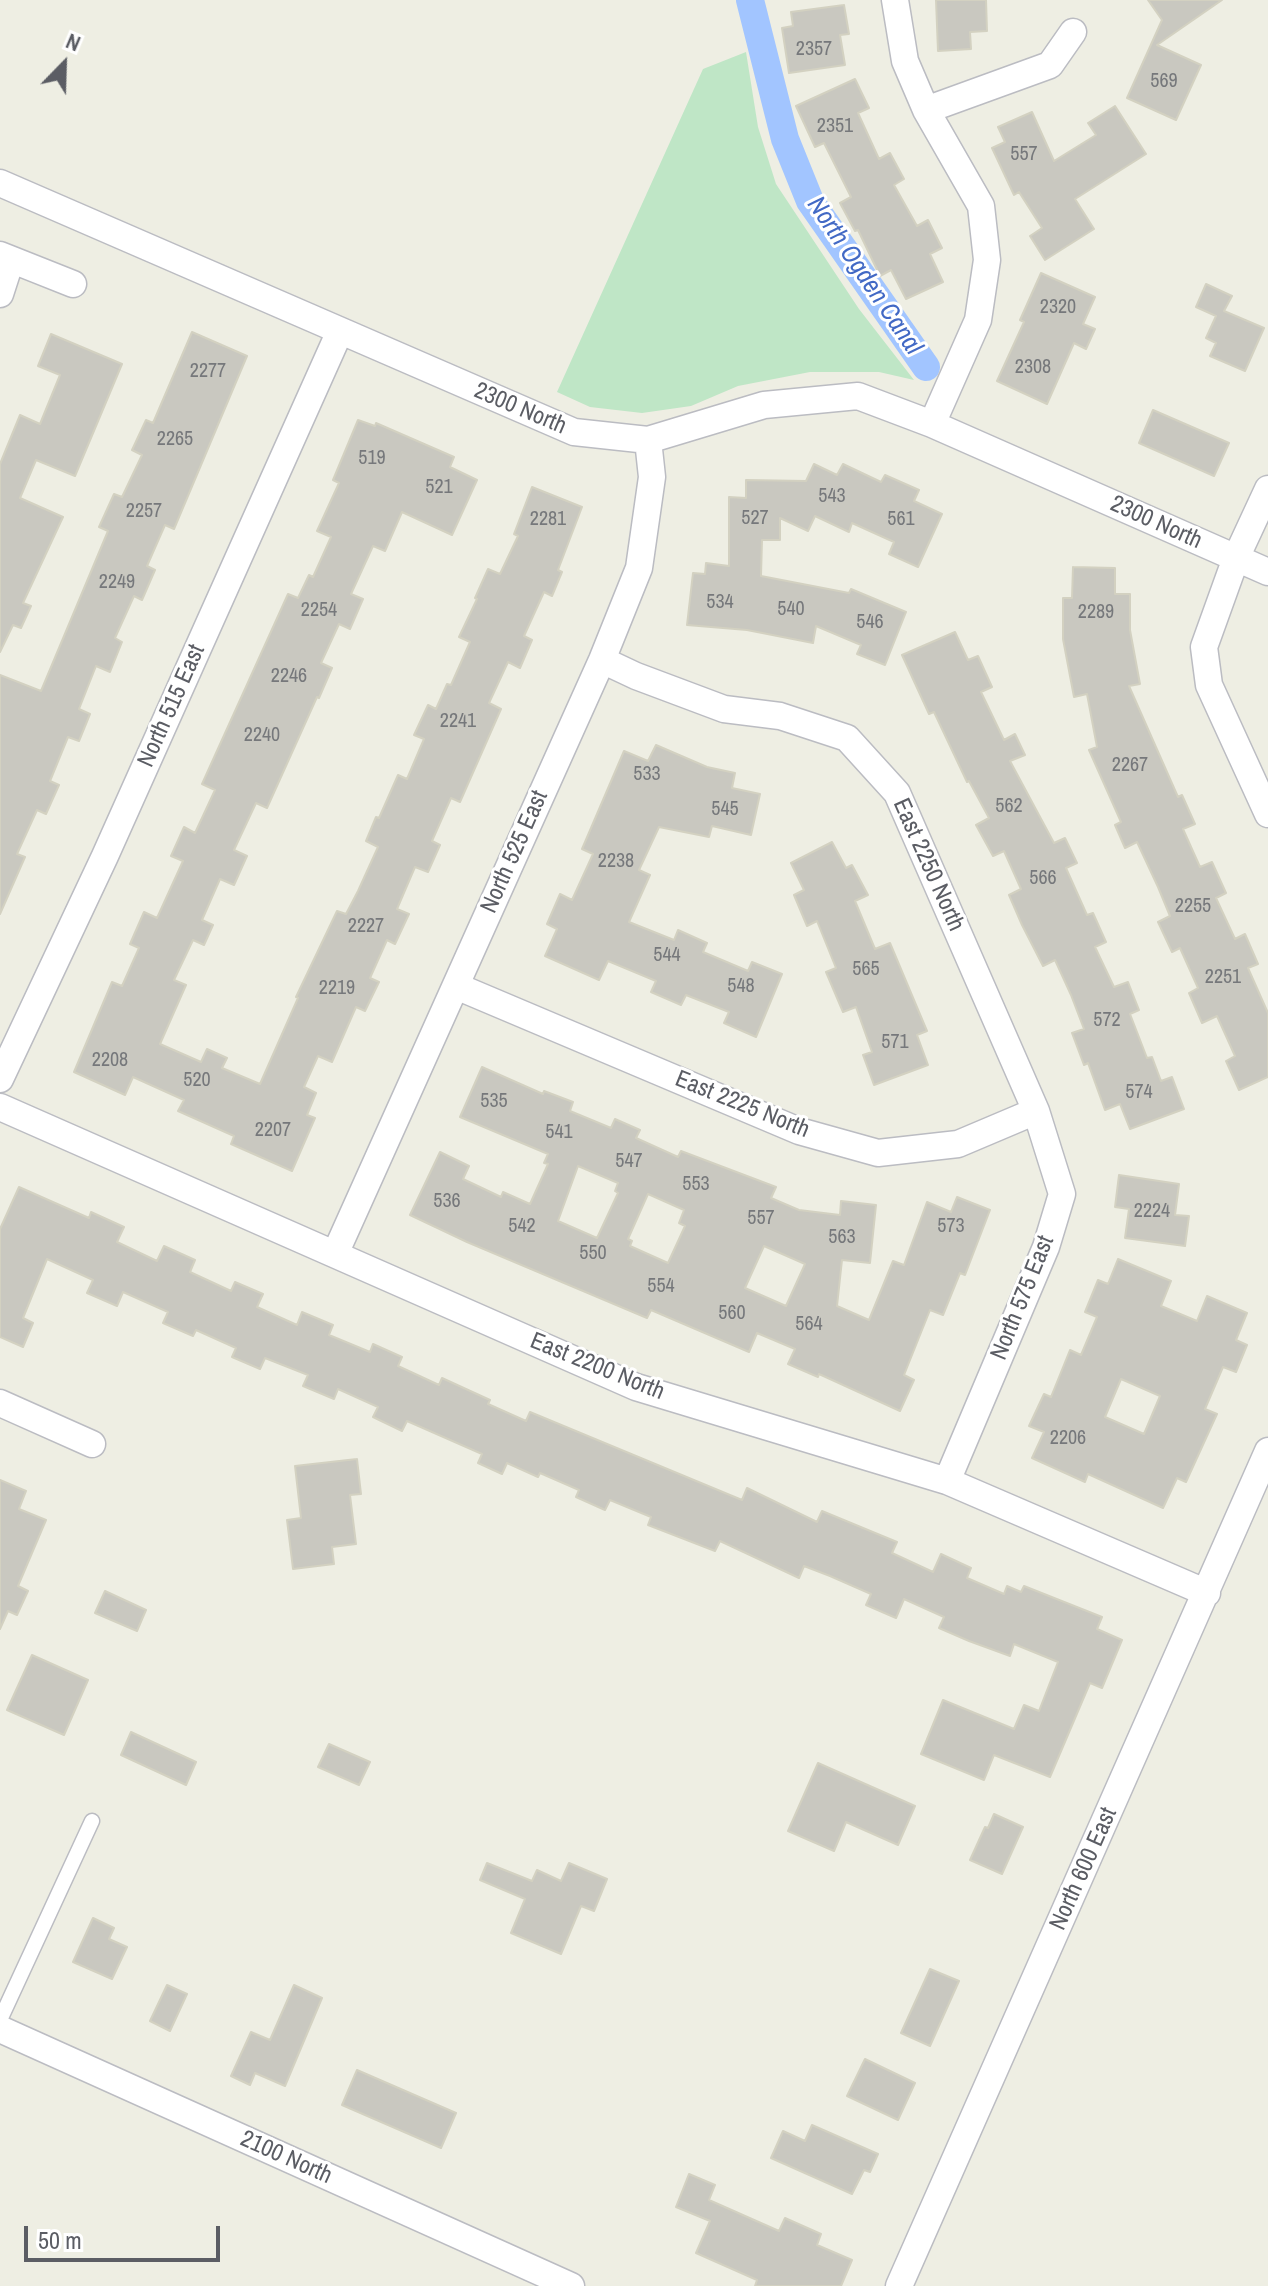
<!DOCTYPE html>
<html>
<head>
<meta charset="utf-8">
<style>
  body { margin:0 }
  #map { position:relative; width:1268px; height:2286px; overflow:hidden; background:#eeeee3; font-family:"Archivo Narrow",sans-serif }
  canvas { display:block }
  .north { position:absolute; left:24px; top:24px; width:80px; height:80px; -webkit-text-stroke:6px #fff; paint-order:stroke; rotate:23deg; font-size:22px; font-weight:700; line-height:32px; text-align:center; color:#5b5d64 }
  .north::after { content:''; display:block; margin:auto; width:28px; height:36px; background:#5b5d64; clip-path:polygon(50% 0,100% 100%,50% 72%,0 100%) }
  .scale { position:absolute; left:24px; top:2226px; width:196px; height:36px; box-sizing:border-box; border:4px solid #5b5d64; border-top:0; padding-left:10px; font-size:24px; line-height:28px; white-space:nowrap; color:#5b5d64; -webkit-text-stroke:6px #fff; paint-order:stroke }
</style>
</head>
<body>
<div id="map">
<canvas width="1268" height="2286"></canvas>
<div class="north">N</div>
<div class="scale">50 m</div>
</div>
<script>
const context = document.querySelector('canvas').getContext('2d');
context.lineJoin = 'round';
function paint(path, color) { context.fillStyle = color; context.fill(path, 'evenodd'); }
const toPath = rows => new Path2D(rows.map(r => 'M' + r).join(''));
function strokePath(path, color, width, dash) { context.strokeStyle = color; context.lineWidth = width; context.lineCap = dash ? 'butt' : 'round'; context.setLineDash(dash || []); context.stroke(path); }
function label(font, color, halo, rows, align = 'center') {
  context.font = font + ' "Archivo Narrow",sans-serif'; context.lineWidth = 6; context.setLineDash([]); context.textBaseline = 'middle'; context.strokeStyle = halo; context.fillStyle = color; for (const [text, x, y, turn = 0] of rows) {
    context.save(); context.translate(x, y); context.rotate((+turn || 0) * Math.PI / 180); context.textAlign = isNaN(turn) ? turn : align; if (halo) context.strokeText(text, 0, 0); context.fillText(text, 0, 0); context.restore();
  }
}
const green = toPath([
  [746,52,758,127,776,184,859,309,914,380,879,372,810,372,738,386,691,406,642,413,590,407,557,392,703,69]
]);
const canal = toPath([
  [750,0,785,139,810,201,926,367]
]);
const building = toPath([
  [936,0,986,0,987,31,970,32,971,49,938,51,936,0],
  [1148,0,1222,0,1157,45,1201,65,1176,120,1127,98,1162,20,1148,0],
  [844,5,849,34,840,35,845,65,789,73,782,28,793,26,791,12,844,5],
  [855,79,869,108,858,113,879,159,890,153,904,179,894,185,917,226,928,220,942,248,930,254,943,282,906,299,891,270,880,276,858,230,855,231,840,203,851,197,824,143,815,147,796,106,855,79],
  [1115,106,1146,154,1075,199,1094,229,1045,260,1030,236,1042,228,1019,192,1014,195,992,148,1005,142,998,127,1032,112,1054,161,1096,135,1088,123,1115,106],
  [1041,273,1095,297,1083,324,1095,329,1086,349,1074,343,1047,404,997,381,1024,322,1020,320,1041,273],
  [1206,284,1232,296,1224,311,1264,328,1245,371,1210,356,1216,343,1206,338,1216,316,1196,307,1206,284],
  [192,332,247,356,174,529,165,525,147,566,155,570,142,600,134,596,115,638,122,642,110,672,96,666,79,709,90,714,79,741,68,737,50,781,59,785,46,814,37,810,17,854,25,857,0,914,0,675,41,691,108,531,99,527,114,494,122,497,142,455,132,450,146,420,153,423,192,332],
  [51,334,122,364,75,476,36,460,20,498,63,517,23,603,31,606,21,628,13,625,0,652,0,464,20,415,40,424,60,375,38,366,51,334],
  [1153,410,1229,443,1214,476,1139,443,1153,410],
  [358,420,375,426,376,423,454,457,450,467,477,480,452,535,402,512,385,551,373,546,351,594,363,599,350,629,339,624,321,663,332,668,319,698,317,697,267,808,256,803,234,850,247,856,234,885,220,879,202,920,213,925,204,945,193,940,174,980,186,985,160,1044,201,1062,207,1049,227,1058,222,1068,260,1084,298,998,296,997,337,911,346,914,358,891,378,847,366,841,376,817,379,818,398,775,407,779,424,739,414,735,428,705,436,709,447,684,451,685,470,642,459,637,477,599,475,598,488,569,500,574,518,536,514,534,532,487,582,507,558,570,562,572,552,596,544,592,524,636,532,640,520,668,508,662,489,703,501,709,460,802,451,798,432,841,440,845,428,872,415,867,397,909,409,914,395,944,387,940,370,978,379,982,365,1011,356,1007,332,1062,318,1056,304,1087,316,1093,307,1115,315,1118,292,1171,231,1144,234,1136,178,1111,184,1100,133,1077,125,1095,74,1072,112,982,122,986,139,948,130,944,144,912,157,918,183,861,171,856,184,827,195,833,215,790,202,784,288,594,298,598,309,575,313,577,331,537,317,531,339,483,333,480,358,420],
  [814,464,837,475,843,464,881,482,885,475,919,490,914,501,942,514,918,567,889,554,894,542,852,523,849,532,815,516,808,531,780,518,780,540,762,540,761,576,849,593,851,589,906,612,885,665,857,654,861,645,816,626,813,643,747,630,687,625,693,573,705,574,706,563,729,566,729,497,746,498,746,480,806,481,814,464],
  [1073,567,1115,568,1115,594,1130,594,1130,630,1140,684,1129,686,1178,797,1182,795,1195,824,1183,829,1200,867,1212,862,1226,893,1216,898,1235,939,1245,934,1258,964,1248,968,1268,1013,1268,1077,1239,1090,1226,1061,1235,1056,1217,1016,1202,1023,1189,993,1198,988,1180,948,1172,952,1158,922,1170,916,1158,887,1137,842,1125,848,1115,825,1121,822,1089,750,1097,747,1087,694,1074,697,1063,639,1063,598,1072,598,1073,567],
  [955,632,968,660,978,656,992,687,981,692,1004,740,1015,734,1025,755,1010,761,1054,843,1065,838,1077,863,1066,868,1087,915,1093,913,1106,942,1095,947,1114,987,1128,982,1139,1010,1130,1014,1147,1058,1152,1057,1161,1081,1172,1077,1184,1109,1130,1129,1120,1104,1105,1110,1088,1063,1084,1065,1072,1033,1084,1029,1071,995,1055,960,1043,966,1022,925,1009,895,1021,889,1004,851,993,856,976,825,989,818,969,781,967,782,934,712,929,714,902,655,955,632],
  [656,745,707,767,735,773,732,788,760,794,751,835,712,826,709,837,659,827,639,870,650,875,629,922,674,940,678,930,707,943,703,952,748,971,752,962,782,974,756,1037,724,1023,729,1012,686,995,681,1005,651,992,656,981,608,961,599,980,545,956,557,929,547,924,560,894,572,900,593,854,582,849,624,751,648,761,656,745],
  [832,842,846,868,852,865,868,895,855,901,875,949,890,943,927,1031,917,1035,928,1065,874,1085,863,1055,872,1052,856,1007,843,1012,826,972,836,968,817,921,807,926,794,895,804,890,791,863,832,842],
  [482,1067,543,1094,544,1091,573,1102,570,1111,611,1128,615,1119,640,1130,636,1138,678,1157,681,1151,776,1187,771,1198,799,1210,840,1215,841,1201,876,1205,870,1263,842,1260,837,1306,869,1320,893,1261,904,1265,927,1202,951,1212,957,1197,990,1210,965,1275,960,1273,943,1315,930,1310,904,1375,914,1380,900,1411,819,1374,818,1377,788,1364,795,1349,757,1333,749,1352,651,1310,647,1318,467,1242,410,1215,440,1152,469,1166,463,1179,501,1197,503,1192,530,1204,548,1164,544,1163,548,1154,460,1117,482,1067],
  [578,1166,618,1183,615,1191,618,1193,597,1238,558,1221,578,1166],
  [648,1194,684,1210,679,1223,685,1226,668,1263,630,1246,632,1241,628,1239,648,1194],
  [764,1246,805,1264,786,1306,745,1288,764,1246],
  [1119,1175,1179,1184,1175,1215,1189,1216,1185,1246,1125,1238,1129,1209,1115,1207,1119,1175],
  [19,1187,89,1218,91,1212,124,1227,117,1242,157,1261,164,1246,195,1260,190,1272,231,1291,235,1282,263,1294,257,1307,297,1325,302,1312,333,1325,329,1335,370,1352,373,1344,402,1357,398,1366,439,1385,442,1378,490,1400,488,1404,526,1421,530,1412,742,1500,747,1488,817,1522,822,1511,897,1542,892,1553,933,1572,941,1554,971,1568,967,1578,1004,1594,1007,1586,1021,1592,1024,1586,1102,1617,1097,1629,1122,1640,1102,1688,1090,1683,1050,1777,994,1755,984,1780,921,1754,943,1700,1014,1729,1024,1705,1039,1711,1058,1662,1014,1644,1010,1656,969,1641,939,1628,944,1617,904,1599,896,1618,866,1605,871,1594,830,1576,804,1566,799,1578,720,1541,715,1551,648,1525,651,1517,610,1500,605,1510,576,1497,579,1490,540,1473,538,1477,507,1463,502,1474,478,1463,482,1454,407,1421,402,1431,373,1417,378,1407,338,1389,334,1399,303,1386,308,1375,265,1358,260,1369,232,1357,236,1348,196,1330,193,1336,163,1323,168,1312,123,1292,117,1306,87,1293,93,1280,47,1259,23,1318,33,1323,23,1347,0,1337,0,1229,19,1187],
  [1118,1259,1171,1281,1161,1306,1197,1321,1207,1296,1247,1313,1236,1340,1247,1345,1236,1372,1223,1367,1205,1409,1217,1414,1186,1482,1177,1478,1163,1508,1088,1474,1085,1482,1032,1458,1044,1432,1029,1426,1044,1394,1051,1397,1070,1350,1081,1355,1097,1317,1085,1312,1098,1280,1108,1284,1118,1259],
  [1121,1379,1160,1396,1144,1434,1105,1417,1121,1379],
  [357,1459,361,1494,350,1495,356,1544,332,1547,334,1564,293,1569,287,1520,301,1518,295,1466,357,1459],
  [0,1480,26,1491,19,1509,46,1520,18,1586,28,1591,17,1615,8,1611,0,1629,0,1480],
  [105,1591,146,1610,137,1631,95,1613,105,1591],
  [32,1655,88,1680,64,1735,7,1710,32,1655],
  [131,1732,196,1762,186,1785,121,1755,131,1732],
  [329,1744,370,1762,359,1785,318,1767,329,1744],
  [818,1763,915,1806,898,1845,846,1822,834,1851,788,1831,818,1763],
  [994,1814,1023,1827,1002,1874,970,1860,985,1827,988,1828,994,1814],
  [487,1863,532,1881,537,1870,561,1881,569,1863,607,1879,594,1911,581,1906,561,1954,511,1933,525,1899,480,1880,487,1863],
  [93,1918,114,1928,109,1939,127,1947,112,1979,73,1962,93,1918],
  [930,1969,959,1981,930,2046,901,2033,930,1969],
  [167,1985,187,1994,170,2031,150,2021,167,1985],
  [294,1985,322,1998,285,2086,255,2073,250,2085,231,2076,251,2032,270,2040,294,1985],
  [865,2059,915,2083,898,2120,847,2096,865,2059],
  [357,2070,456,2113,441,2148,342,2105,357,2070],
  [812,2125,878,2154,870,2172,864,2170,852,2194,771,2158,783,2131,805,2141,812,2125],
  [689,2174,715,2185,709,2200,779,2231,785,2218,821,2234,817,2245,852,2260,841,2286,755,2286,757,2280,696,2253,710,2221,676,2207,689,2174]
]);
const service = toPath([
  [0,2020,92,1821]
]);
const minor = toPath([
  [895,0,905,61,926,110,981,206,987,260,978,320,932,424],
  [926,110,1050,65,1073,32],
  [0,183,574,432,648,440,764,405,858,396,932,424,1268,572],
  [0,255,73,284],
  [0,294,11,260],
  [1268,489,1236,558,1204,647,1209,685,1268,814],
  [602,660,636,676,724,709,780,716,847,738,897,793,1036,1111,1062,1194,1046,1247,947,1481],
  [456,986,799,1131,878,1153,958,1144,1036,1111],
  [0,1079,105,856,340,331],
  [0,1107,636,1387,947,1481,1207,1593],
  [335,1254,602,660,639,568,652,477,648,440],
  [0,1403,92,1444],
  [0,2029,571,2286],
  [899,2286,1268,1451]
]);
const numberNames = [
  ["2357",814,50],
  ["569",1164,82],
  ["2351",835,127],
  ["557",1024,155],
  ["2320",1058,308],
  ["2308",1033,368],
  ["2277",208,372],
  ["2265",175,440],
  ["519",372,459],
  ["521",439,488],
  ["543",832,497],
  ["2257",144,512],
  ["527",755,519],
  ["2281",548,520],
  ["561",901,520],
  ["2249",117,583],
  ["534",720,603],
  ["540",791,610],
  ["2254",319,611],
  ["2289",1096,613],
  ["546",870,623],
  ["2246",289,677],
  ["2241",458,722],
  ["2240",262,736],
  ["2267",1130,766],
  ["533",647,775],
  ["562",1009,807],
  ["545",725,810],
  ["2238",616,862],
  ["566",1043,879],
  ["2255",1193,907],
  ["2227",366,927],
  ["544",667,956],
  ["565",866,970],
  ["2251",1223,978],
  ["548",741,987],
  ["2219",337,989],
  ["572",1107,1021],
  ["571",895,1043],
  ["2208",110,1061],
  ["520",197,1081],
  ["574",1139,1093],
  ["535",494,1102],
  ["2207",273,1131],
  ["541",559,1133],
  ["547",629,1162],
  ["553",696,1185],
  ["536",447,1202],
  ["2224",1152,1212],
  ["557",761,1219],
  ["542",522,1227],
  ["573",951,1227],
  ["563",842,1238],
  ["550",593,1254],
  ["554",661,1287],
  ["560",732,1314],
  ["564",809,1325],
  ["2206",1068,1439]
];
const streetNames = [
  ["2300 North",520,409,23],
  ["2300 North",1156,523,24],
  ["North 515 East",172,706,-66],
  ["North 525 East",515,852,-66],
  ["East 2250 North",928,865,66],
  ["East 2225 North",742,1105,22],
  ["North 575 East",1023,1298,-68],
  ["East 2200 North",597,1367,22],
  ["North 600 East",1084,1869,-66],
  ["2100 North",286,2158,24]
];
const waterNames = [
  ["North Ogden Canal",864,276,56]
];
paint(green, '#bfe6c6');
strokePath(canal, '#a2c5ff', 28);
paint(building, '#c9c8c0');
strokePath(building, '#d3d1c1', 2);
strokePath(service, '#bbbcc2', 17);
strokePath(minor, '#bbbcc2', 29);
strokePath(service, '#fff', 14);
strokePath(minor, '#fff', 26);
label('20px', '#76787b', null, numberNames);
label('24px', '#5b5d64', '#fff', streetNames);
label('italic 26px', '#4269c5', '#fff', waterNames);
</script>
</body>
</html>
